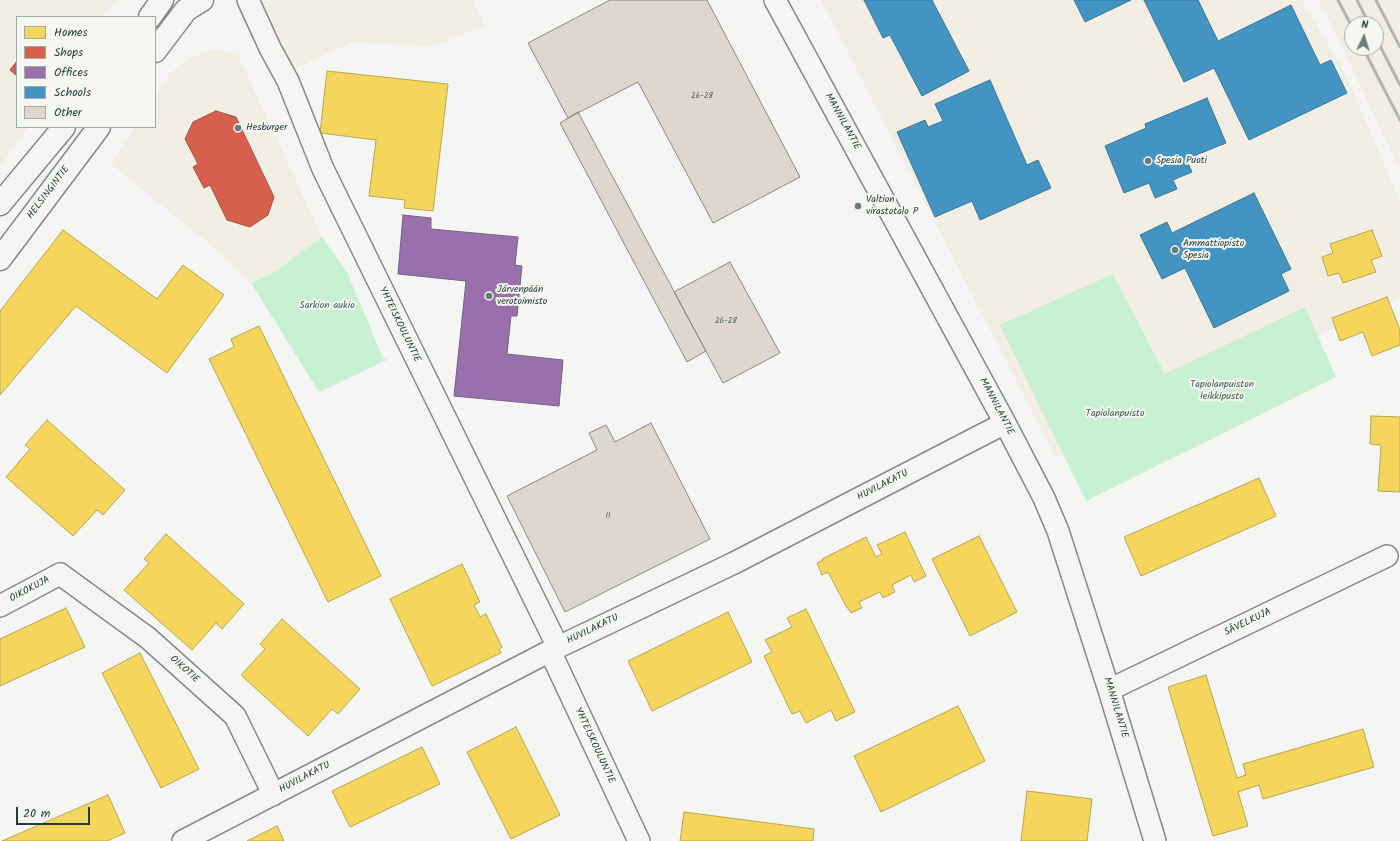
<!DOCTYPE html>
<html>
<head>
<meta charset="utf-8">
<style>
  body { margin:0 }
  #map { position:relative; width:1400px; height:841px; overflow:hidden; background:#f5f5f3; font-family:Kalam,sans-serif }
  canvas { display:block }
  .legend { position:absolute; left:16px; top:16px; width:140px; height:112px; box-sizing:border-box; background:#f6f6f2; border:1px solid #a0aca6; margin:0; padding:5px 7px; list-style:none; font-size:12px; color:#1f3d34 }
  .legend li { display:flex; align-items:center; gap:8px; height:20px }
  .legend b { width:20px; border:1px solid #a0aca6 }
  .north { position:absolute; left:1344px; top:16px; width:40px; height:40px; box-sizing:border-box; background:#f6f6f2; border:1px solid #a0aca6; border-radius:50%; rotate:4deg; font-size:11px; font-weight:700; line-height:16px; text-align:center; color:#1f3d34 }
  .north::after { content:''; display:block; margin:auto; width:14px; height:18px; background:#6a7d77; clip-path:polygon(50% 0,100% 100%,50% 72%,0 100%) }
  .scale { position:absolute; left:16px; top:807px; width:74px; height:18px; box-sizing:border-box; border:2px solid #1f3d34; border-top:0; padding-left:5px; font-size:12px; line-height:14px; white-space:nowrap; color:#1f3d34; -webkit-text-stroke:3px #f6f6f2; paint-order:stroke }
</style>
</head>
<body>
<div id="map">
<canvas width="1400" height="841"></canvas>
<ul class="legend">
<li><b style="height:11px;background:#f6d55c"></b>Homes</li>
<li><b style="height:11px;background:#d6604d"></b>Shops</li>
<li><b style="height:11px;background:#9970ab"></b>Offices</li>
<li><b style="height:11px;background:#4393c3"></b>Schools</li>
<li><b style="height:11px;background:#ddd7cd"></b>Other</li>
</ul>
<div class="north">N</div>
<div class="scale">20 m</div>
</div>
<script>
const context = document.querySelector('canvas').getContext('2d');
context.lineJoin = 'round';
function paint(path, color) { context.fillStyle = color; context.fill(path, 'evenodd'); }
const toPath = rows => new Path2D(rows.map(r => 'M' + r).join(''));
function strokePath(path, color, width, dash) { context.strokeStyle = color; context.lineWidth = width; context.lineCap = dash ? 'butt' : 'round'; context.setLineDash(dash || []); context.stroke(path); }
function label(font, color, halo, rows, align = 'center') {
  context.font = font + ' Kalam,sans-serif'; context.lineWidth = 4; context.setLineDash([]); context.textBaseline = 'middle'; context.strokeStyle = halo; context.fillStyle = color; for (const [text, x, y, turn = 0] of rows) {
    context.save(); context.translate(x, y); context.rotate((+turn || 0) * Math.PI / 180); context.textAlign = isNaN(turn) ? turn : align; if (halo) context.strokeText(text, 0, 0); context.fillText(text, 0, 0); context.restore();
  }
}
const built = toPath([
  [0,0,116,0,102,17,17,17,17,127,28,127,0,167],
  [265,0,473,0,485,26,433,46,352,42,294,69,261,4],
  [821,0,1302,0,1346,75,1400,202,1400,297,1056,458],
  [1318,0,1400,0,1400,170,1326,14],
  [1352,24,1376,24,1376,48,1352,48],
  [213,49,238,55,322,237,273,273,251,283,216,249,111,164,135,127,155,127,155,96,169,74,192,57]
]);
const green = toPath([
  [322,237,347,272,383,358,387,360,319,392,251,283,273,273],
  [1113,274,1165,374,1305,307,1336,377,1086,501,1000,325]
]);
const homes = toPath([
  [327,71,448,84,433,211,404,208,405,200,369,196,376,140,320,133,327,71],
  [63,230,157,299,183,265,224,295,167,373,76,306,0,395,0,311,63,230],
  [1372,230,1382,256,1371,260,1376,272,1343,283,1339,273,1328,276,1322,257,1333,253,1330,244,1372,230],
  [1387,297,1400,330,1400,345,1372,356,1363,332,1340,341,1332,318,1387,297],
  [259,326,381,576,328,602,209,359,234,347,231,339,259,326],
  [1371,416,1400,417,1400,492,1378,491,1381,445,1370,444,1371,416],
  [47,420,125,490,103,515,97,510,73,536,6,477,30,449,25,445,47,420],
  [1259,478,1276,516,1141,576,1124,537,1259,478],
  [905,532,926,576,914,582,911,575,892,585,895,592,883,598,880,592,859,602,862,608,851,613,848,608,847,608,828,572,822,575,817,563,823,560,822,559,866,537,876,557,882,554,877,545,905,532],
  [166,534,244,604,222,629,216,623,192,650,124,590,149,563,144,559,166,534],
  [979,536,1017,612,970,636,932,559,979,536],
  [462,564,480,602,474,605,480,617,486,614,502,647,499,649,501,653,432,686,390,599,462,564],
  [66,608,85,647,0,686,0,639,66,608],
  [806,609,855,712,836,721,831,710,806,723,800,711,792,714,764,656,772,652,765,640,792,627,787,618,806,609],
  [728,612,752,662,652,711,628,661,728,612],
  [282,619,360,689,338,714,332,709,308,736,241,675,265,649,260,644,282,619],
  [140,653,199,769,161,788,102,673,140,653],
  [1206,675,1237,778,1246,775,1243,764,1363,729,1374,767,1263,799,1259,785,1238,792,1248,826,1213,836,1168,687,1206,675],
  [958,706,985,761,881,812,854,756,958,706],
  [516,727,560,815,511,839,467,752,516,727],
  [422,747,440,784,350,827,332,791,422,747],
  [1027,791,1092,799,1087,841,1021,841,1027,791],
  [108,795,125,833,107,841,2,841,108,795],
  [684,812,814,829,813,841,680,841,684,812],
  [277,826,284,841,247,841,277,826]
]);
const shops = toPath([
  [17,61,17,76,10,70,17,61],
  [216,111,236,117,274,197,268,215,250,227,227,220,210,185,204,188,193,167,198,164,185,139,193,122,216,111]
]);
const offices = toPath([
  [403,215,431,218,431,229,518,237,515,265,522,266,517,316,511,316,507,354,563,360,559,406,454,396,466,281,398,274,403,215]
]);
const schools = toPath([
  [864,0,932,0,969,71,922,96,890,35,883,38,864,0],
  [1074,0,1131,0,1085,22,1074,0],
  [1144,0,1198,0,1218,41,1291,5,1320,65,1331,60,1347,93,1249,140,1214,68,1184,82,1144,0],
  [990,80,1027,165,1038,160,1051,188,980,220,972,201,935,217,897,132,925,120,928,127,943,121,935,104,990,80],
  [1207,98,1226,143,1186,159,1192,172,1173,180,1177,189,1155,198,1149,183,1124,193,1105,146,1146,128,1145,124,1207,98],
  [1254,193,1291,269,1281,274,1289,291,1214,328,1185,268,1162,279,1140,235,1167,222,1172,233,1254,193]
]);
const building = toPath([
  [610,0,707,0,800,177,713,223,638,82,568,118,528,43,610,0],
  [578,112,706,351,687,362,560,123,578,112],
  [730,262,780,353,723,383,674,292,730,262],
  [651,423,710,539,565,612,507,496,597,450,589,433,606,425,615,442,651,423]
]);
const street = toPath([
  [248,0,270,48,288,81,323,169,558,647],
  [775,0,1005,423,1044,498,1058,531,1109,690,1155,841],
  [0,606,60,574,148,638,235,716,266,779,273,795],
  [550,651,639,841],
  [1109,690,1387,556],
  [183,841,550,651,734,563,1005,423]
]);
const secondary = toPath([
  [150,17,162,0],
  [155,51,186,10,202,0],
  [0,204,64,127],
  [0,259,99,127]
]);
const rail = toPath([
  [1338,0,1352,27],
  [1357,0,1369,24],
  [1376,0,1400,47],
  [1376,38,1400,85],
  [1363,48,1400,120]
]);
const markers = [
  [238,128,4,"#6a7d77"],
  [1148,161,4,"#6a7d77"],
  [858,206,4,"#6a7d77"],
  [1175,250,4,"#6a7d77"],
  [489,296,4,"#6a7d77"]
];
const numberNames = [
  ["26-28",702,97],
  ["26-28",726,322],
  ["11",608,517]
];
const streetNames = [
  ["MANNILANTIE",842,122,61],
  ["HELSINGINTIE",49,193,-53],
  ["YHTEISKOULUNTIE",399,325,64],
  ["MANNILANTIE",996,407,62],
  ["HUVILAKATU",883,486,-27],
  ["OIKOKUJA",30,590,-28],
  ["SÄVELKUJA",1248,623,-26],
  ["HUVILAKATU",593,630,-26],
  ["OIKOTIE",184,670,42],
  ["MANNILANTIE",1115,708,73],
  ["YHTEISKOULUNTIE",594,746,65],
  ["HUVILAKATU",305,778,-28]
];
const poiNames = [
  ["Hesburger",246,128],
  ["Spesia Puoti",1156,161],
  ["Valtion",866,200],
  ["virastotalo P",866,212],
  ["Ammattiopisto",1183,244],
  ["Spesia",1183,256],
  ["Järvenpään",497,290],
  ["verotoimisto",497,302]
];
const parkNames = [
  ["Sarkion aukio",327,306],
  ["Tapiolanpuiston",1222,385],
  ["leikkipusto",1222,397],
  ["Tapiolanpuisto",1115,414]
];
paint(built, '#f2eee3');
paint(green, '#c8f0d2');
paint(homes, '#f6d55c');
strokePath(homes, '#b6a750', 1);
paint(shops, '#d6604d');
strokePath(shops, '#9f5646', 1);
paint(offices, '#9970ab');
strokePath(offices, '#746187', 1);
paint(schools, '#4393c3');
strokePath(schools, '#387998', 1);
paint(building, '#ddd7cd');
strokePath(building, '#858a88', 1);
strokePath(street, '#858a88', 24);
strokePath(secondary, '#858a88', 25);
strokePath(street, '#f5f5f3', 21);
strokePath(secondary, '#f5f5f3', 22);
strokePath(rail, '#b0b4b2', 3);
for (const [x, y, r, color] of markers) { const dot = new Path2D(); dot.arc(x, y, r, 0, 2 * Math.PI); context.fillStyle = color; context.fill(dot); strokePath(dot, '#f6f6f2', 1.5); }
label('8px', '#4e645a', null, numberNames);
label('10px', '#1f3d34', '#f6f6f2', streetNames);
label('10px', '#1f3d34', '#f6f6f2', poiNames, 'left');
label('10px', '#3a604e', '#f6f6f2', parkNames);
</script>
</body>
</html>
